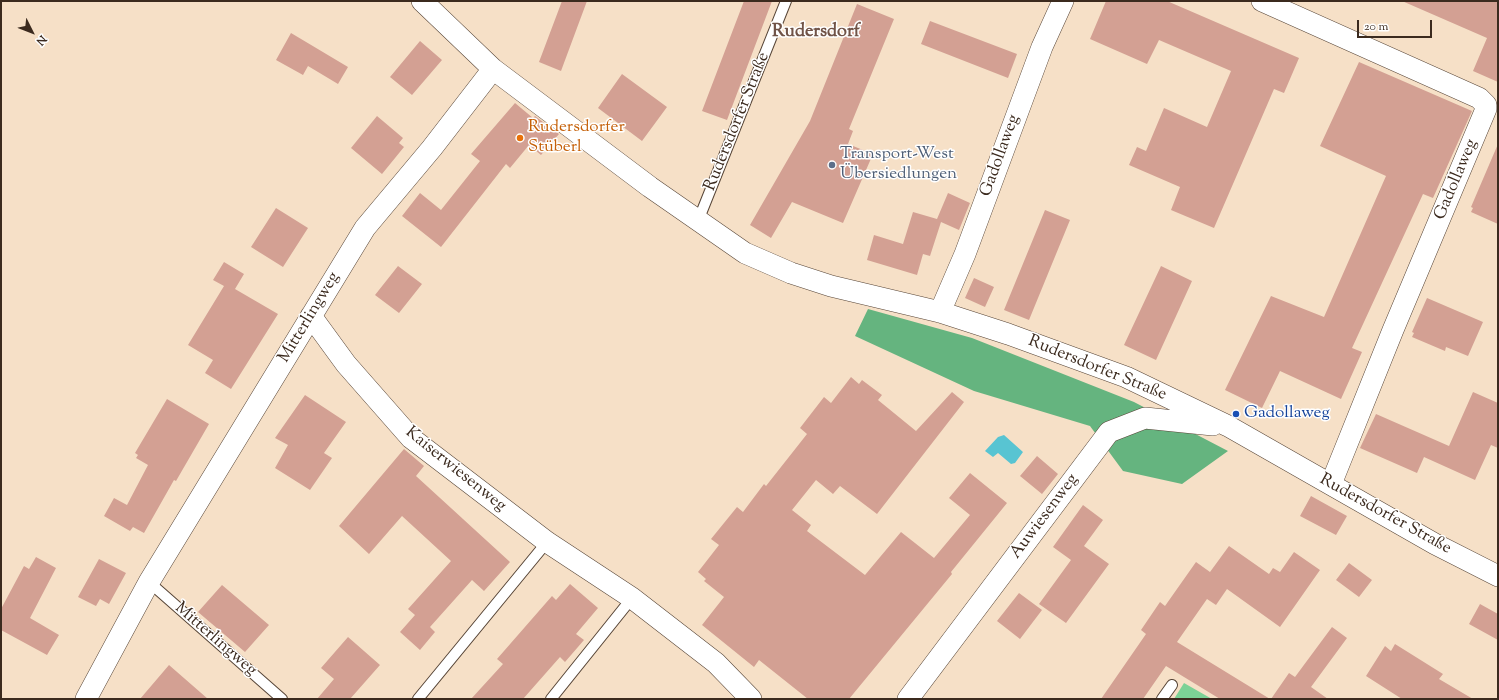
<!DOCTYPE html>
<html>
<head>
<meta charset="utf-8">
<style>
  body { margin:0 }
  #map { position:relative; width:1499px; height:700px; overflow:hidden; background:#f6e0c7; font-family:"Sorts Mill Goudy",serif }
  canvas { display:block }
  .frame { position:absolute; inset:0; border:2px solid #3b2a1e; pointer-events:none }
  .north { position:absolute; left:12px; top:12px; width:40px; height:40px; -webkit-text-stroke:3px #fff; paint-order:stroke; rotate:132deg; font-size:11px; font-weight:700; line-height:16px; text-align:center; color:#3b2a1e }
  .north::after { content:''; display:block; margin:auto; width:14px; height:18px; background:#3b2a1e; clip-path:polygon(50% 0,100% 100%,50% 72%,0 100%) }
  .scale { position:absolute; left:1357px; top:20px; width:75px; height:18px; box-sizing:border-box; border:2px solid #3b2a1e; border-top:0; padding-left:5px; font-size:12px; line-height:14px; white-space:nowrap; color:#3b2a1e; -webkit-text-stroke:3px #fff; paint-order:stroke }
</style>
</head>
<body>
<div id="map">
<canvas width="1499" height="700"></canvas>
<div class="frame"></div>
<div class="north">N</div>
<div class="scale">20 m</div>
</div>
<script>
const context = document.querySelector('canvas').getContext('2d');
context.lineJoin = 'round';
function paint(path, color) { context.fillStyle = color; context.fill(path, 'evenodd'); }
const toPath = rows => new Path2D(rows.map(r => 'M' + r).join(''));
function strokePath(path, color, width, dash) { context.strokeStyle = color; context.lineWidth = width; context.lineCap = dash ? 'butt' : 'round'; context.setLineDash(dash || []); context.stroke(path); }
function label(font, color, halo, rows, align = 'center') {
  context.font = font + ' "Sorts Mill Goudy",serif'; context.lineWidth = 3; context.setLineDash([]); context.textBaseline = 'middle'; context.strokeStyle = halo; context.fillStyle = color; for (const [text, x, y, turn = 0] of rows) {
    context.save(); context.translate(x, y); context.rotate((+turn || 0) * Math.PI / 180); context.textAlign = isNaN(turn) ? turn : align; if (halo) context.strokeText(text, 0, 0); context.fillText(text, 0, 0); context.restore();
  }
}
const green = toPath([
  [1184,683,1212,699,1174,699]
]);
const forest = toPath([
  [868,309,972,338,1134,402,1228,451,1182,484,1123,471,1090,426,974,391,855,336]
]);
const water = toPath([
  [1004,435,1023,452,1015,463,1011,464,998,453,993,457,985,451,998,437]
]);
const building = toPath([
  [562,1,587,1,561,71,539,62],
  [744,1,772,1,727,120,702,111],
  [1106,1,1167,1,1299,58,1284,93,1274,89,1214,228,1171,210,1180,187,1129,165,1137,147,1146,151,1164,108,1207,127,1231,71,1159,40,1147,64,1090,39],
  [1402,1,1498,1,1498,82,1473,71,1487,38],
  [857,4,894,19,849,129,853,131,848,144,873,154,843,223,792,202,771,238,750,225,810,121],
  [930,21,1017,54,1008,78,921,44],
  [291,33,348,67,338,84,308,66,303,75,276,60],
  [420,41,442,60,412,95,390,77],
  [1359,62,1472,111,1433,198,1423,194,1352,348,1362,352,1341,399,1280,371,1262,408,1225,390,1271,296,1324,317,1386,176,1320,146],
  [622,74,667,107,642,141,598,108],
  [515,103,533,118,535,116,559,134,541,155,529,145,510,168,506,164,441,247,402,216,420,193,441,210,480,161,471,154],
  [377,116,403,138,399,143,404,147,382,174,351,148],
  [1498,144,1498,224,1471,212,1473,208,1471,207],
  [948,193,970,203,959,230,941,222,930,256,923,254,917,275,867,260,874,235,903,244,913,212,937,219],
  [276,208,308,228,283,267,251,247],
  [1045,210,1070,220,1029,320,1004,310],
  [224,262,244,274,235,289,278,314,231,389,205,373,213,360,188,345,224,286,213,280],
  [398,266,422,284,399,313,375,295],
  [1161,266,1192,281,1156,360,1124,345],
  [974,278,994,287,985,307,965,298],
  [1427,298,1483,322,1468,356,1446,347,1445,351,1412,337,1414,333,1412,332],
  [851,377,859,384,862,380,882,395,878,400,916,431,952,392,964,402,877,514,840,486,833,494,816,480,792,510,811,525,807,531,865,575,901,532,934,558,970,515,949,498,970,473,1007,503,951,572,952,574,849,699,808,699,759,660,754,667,702,625,724,597,704,581,706,579,698,572,719,545,711,539,737,507,743,512,764,484,766,486,807,434,800,428,824,397,831,403],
  [1473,392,1498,403,1498,448,1491,445,1475,480,1424,457,1417,473,1360,448,1376,414,1449,446],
  [305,395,346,422,324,453,332,458,310,490,275,468,288,445,275,438],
  [167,399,209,424,176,481,174,480,144,533,133,527,130,531,104,516,114,498,127,505,148,465,136,458,138,455,135,453],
  [404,449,424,466,416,476,510,562,484,591,472,580,430,627,435,632,420,650,400,632,415,615,408,609,451,561,402,516,369,554,339,526],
  [1037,456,1058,474,1042,494,1020,476],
  [1311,496,1347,516,1336,535,1300,516],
  [1083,505,1103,520,1084,546,1109,564,1066,623,1039,604,1071,560,1053,547],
  [1229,546,1269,574,1273,568,1280,572,1294,552,1320,570,1280,627,1227,589,1216,605,1207,599,1177,642,1270,699,1220,699,1166,666,1143,699,1101,699,1146,634,1141,630,1160,602,1165,606,1196,562,1210,572],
  [36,557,56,568,30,618,59,635,47,655,1,630,1,609,24,566,29,569],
  [99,559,126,573,109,604,100,599,96,606,78,597],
  [1349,563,1372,580,1359,597,1336,580],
  [570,584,598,608,576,634,584,640,565,662,560,657,523,699,471,699,503,664,497,659,552,596,556,600],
  [222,585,269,625,245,652,198,612],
  [1019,593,1042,610,1020,639,997,621],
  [1480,604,1498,614,1498,640,1469,624],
  [1332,627,1347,638,1311,687,1328,699,1271,699,1289,673,1295,677],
  [348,637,380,665,350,699,317,699,334,679,321,668],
  [1395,644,1443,674,1439,679,1473,699,1402,699,1366,676,1385,646,1391,651],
  [169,665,208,699,140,699]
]);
const lane = toPath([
  [698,221,786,1],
  [149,582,282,699],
  [418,699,547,542],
  [551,699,632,598],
  [1162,699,1172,685]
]);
const street = toPath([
  [422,1,493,69,650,187,745,253,791,273,831,286,940,312,1008,334,1126,377,1228,426,1435,544,1498,576],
  [1262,1,1479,98,1486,105,1486,109,1393,330,1331,484],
  [940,312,965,254,1042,47,1063,1],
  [311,316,346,364,411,438,547,542,632,598,716,663,751,699],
  [86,699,149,582,365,228,432,148,493,69],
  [908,699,1109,432,1145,418,1213,425]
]);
const markers = [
  [520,138,4,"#e8710a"],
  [832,165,4,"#5c6f8a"],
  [1236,414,4,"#1a4fb4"]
];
const streetNames = [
  ["Rudersdorfer Straße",738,122,-68],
  ["Gadollaweg",1001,156,-70],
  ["Gadollaweg",1457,180,-67],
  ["Mitterlingweg",310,318,-59],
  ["Rudersdorfer Straße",1097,369,22],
  ["Kaiserwiesenweg",455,470,39],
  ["Rudersdorfer Straße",1385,515,29],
  ["Auwiesenweg",1045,517,-53],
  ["Mitterlingweg",215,640,41]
];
const foodNames = [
  ["Rudersdorfer",528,128],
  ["Stüberl",528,148]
];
const serviceNames = [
  ["Transport-West",840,155],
  ["Übersiedlungen",840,175]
];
const transitNames = [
  ["Gadollaweg",1244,414]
];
const neighbourhoodNames = [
  ["Rudersdorf",816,33]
];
paint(green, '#7cd296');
paint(forest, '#65b47f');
paint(water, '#58c4d2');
paint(building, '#d3a093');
strokePath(lane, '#574537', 12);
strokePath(street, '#574537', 22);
strokePath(lane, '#fff', 10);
strokePath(street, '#fff', 21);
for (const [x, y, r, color] of markers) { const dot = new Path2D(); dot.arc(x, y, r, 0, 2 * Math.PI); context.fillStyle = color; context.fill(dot); strokePath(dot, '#fff', 1.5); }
label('17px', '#3b2a1e', '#fff', streetNames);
label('17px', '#c56008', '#fff', foodNames, 'left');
label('17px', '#4e5e75', '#fff', serviceNames, 'left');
label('17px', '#164399', '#fff', transitNames, 'left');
label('bold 18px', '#705347', '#fff', neighbourhoodNames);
</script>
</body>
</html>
